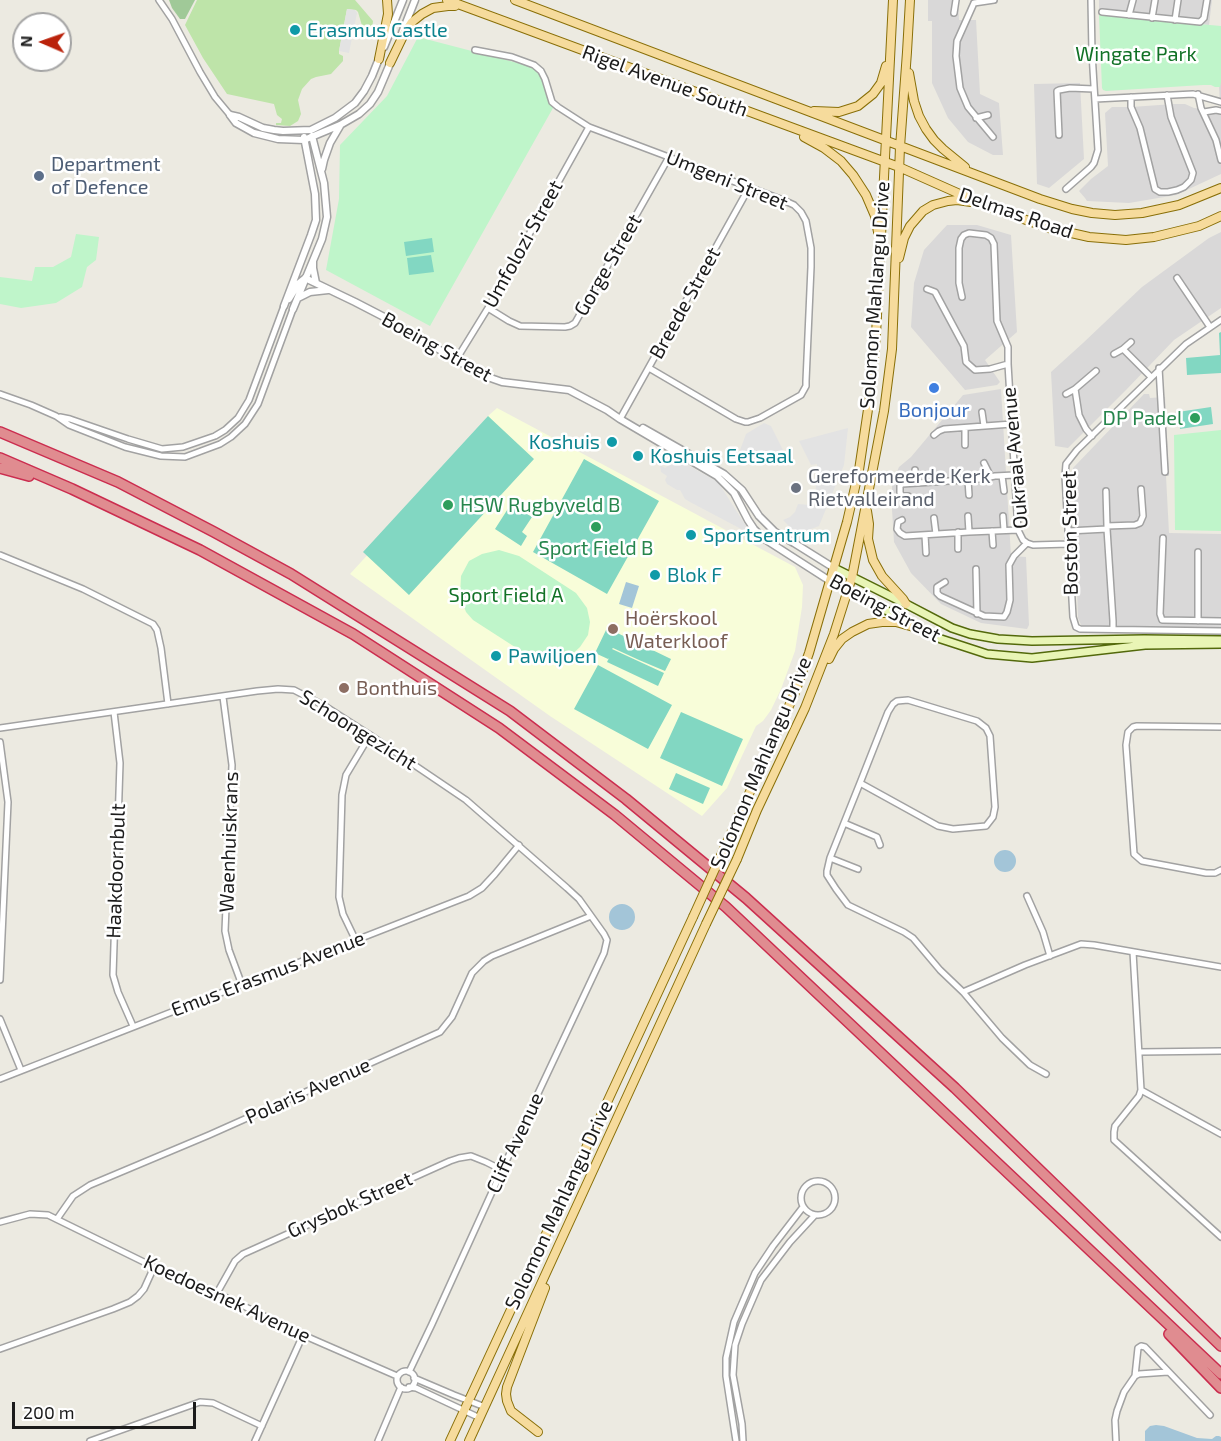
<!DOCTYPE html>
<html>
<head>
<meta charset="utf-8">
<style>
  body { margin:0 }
  #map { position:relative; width:1221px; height:1441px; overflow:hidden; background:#eceae1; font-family:"Exo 2",sans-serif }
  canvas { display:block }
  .north { position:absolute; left:12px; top:12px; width:60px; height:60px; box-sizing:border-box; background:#fff; border:2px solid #a4a4a4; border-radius:50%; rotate:272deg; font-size:16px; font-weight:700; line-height:24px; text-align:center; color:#1b1b1b }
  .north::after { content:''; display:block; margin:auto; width:21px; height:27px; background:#ba220b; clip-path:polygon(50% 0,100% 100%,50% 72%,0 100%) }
  .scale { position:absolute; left:12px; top:1402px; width:184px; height:27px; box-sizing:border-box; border:3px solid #1b1b1b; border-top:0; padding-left:8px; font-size:18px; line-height:21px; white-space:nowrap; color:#1b1b1b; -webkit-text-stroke:4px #fff; paint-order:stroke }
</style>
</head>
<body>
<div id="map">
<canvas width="1221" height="1441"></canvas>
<div class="north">N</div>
<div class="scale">200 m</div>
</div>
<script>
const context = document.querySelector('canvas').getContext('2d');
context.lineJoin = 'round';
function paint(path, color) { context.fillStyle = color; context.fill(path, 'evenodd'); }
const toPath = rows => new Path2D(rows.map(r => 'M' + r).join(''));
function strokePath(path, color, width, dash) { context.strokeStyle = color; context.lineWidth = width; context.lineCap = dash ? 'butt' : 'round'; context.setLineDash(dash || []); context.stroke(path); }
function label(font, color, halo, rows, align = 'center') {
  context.font = font + ' "Exo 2",sans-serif'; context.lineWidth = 5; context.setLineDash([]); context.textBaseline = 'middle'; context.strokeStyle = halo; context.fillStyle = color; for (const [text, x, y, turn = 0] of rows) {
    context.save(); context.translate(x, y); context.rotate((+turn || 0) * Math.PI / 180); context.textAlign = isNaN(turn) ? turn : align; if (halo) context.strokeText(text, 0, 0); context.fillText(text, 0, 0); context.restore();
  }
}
const residential = toPath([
  [928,0,958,0,959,20,976,20,980,94,999,103,1003,155,993,155,968,142,948,118,932,83,932,21,928,21],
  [1099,0,1212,0,1209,25,1099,15],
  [1221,82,1221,174,1176,195,1129,203,1087,201,1085,198,1079,191,1091,179,1108,166,1105,113,1112,107,1131,107,1174,104,1185,104,1194,108,1208,109,1220,108,1219,84],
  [1080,83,1084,159,1049,188,1037,184,1034,84],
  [947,225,977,225,1011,235,1017,332,985,360,1000,382,997,385,965,390,911,327,914,283,924,250],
  [1221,232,1221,308,1174,340,1126,390,1068,448,1055,446,1051,372,1083,343,1142,287,1209,238],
  [1001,389,1011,556,1026,557,1029,625,1027,629,981,623,941,604,911,573,894,542,892,509,892,483,899,467,911,457,963,395],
  [1144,394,1149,394,1150,398,1165,397,1169,476,1166,476,1169,533,1221,534,1221,628,1082,627,1078,618,1073,468]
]);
const education = toPath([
  [497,408,795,567,803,585,802,607,795,651,781,689,771,710,763,721,756,726,727,788,702,816,550,716,350,574,405,514,488,416]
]);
const grass = toPath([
  [197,0,355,0,373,21,372,30,363,29,358,12,356,10,347,9,339,51,339,54,343,56,343,61,331,74,316,77,311,79,302,89,298,100,301,114,298,121,290,126,276,125,276,123,281,123,282,119,277,115,274,104,227,94,203,58,185,25]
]);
const forest = toPath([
  [169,0,195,0,185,19,180,19,172,8]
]);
const park = toPath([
  [1099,15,1221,26,1221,82,1220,87,1215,87,1211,85,1203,85,1106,91,1103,90,1102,88],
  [418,37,537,68,553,108,430,326,326,270,339,199,340,145,387,96],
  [76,234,99,237,96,260,87,267,82,287,56,303,21,308,0,304,0,277,32,281,35,267,53,267,71,257],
  [1221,430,1221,531,1175,530,1174,435],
  [499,550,519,556,576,593,587,608,590,622,588,635,580,647,568,658,556,662,544,662,532,658,473,620,466,612,460,596,461,576,469,561,482,554]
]);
const pitch = toPath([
  [432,238,434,252,406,256,404,242],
  [431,255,434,272,409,275,407,258],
  [1221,332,1221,373,1187,375,1186,358,1220,355,1219,333],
  [1211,407,1213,424,1180,429,1178,412],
  [488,416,534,459,409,595,363,552],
  [584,459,659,501,607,594,533,552],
  [511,504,532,517,522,532,527,536,521,546,495,529],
  [607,628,671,659,665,671,639,660,641,656,639,660,613,648,612,649,664,673,658,686,607,662,609,658,608,659,595,653],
  [598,665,672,705,648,749,574,709],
  [681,712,743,739,722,786,660,758],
  [676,773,710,788,703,804,669,789]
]);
const parking = toPath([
  [347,9,355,10,357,13,349,53,339,51],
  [764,423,771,426,788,460,786,465,736,461,746,434],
  [848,428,844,465,819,526,803,532,792,529,783,520,790,517,795,512,798,504,810,505,815,498,817,475,817,464,811,465,799,441],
  [674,462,684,463,718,482,746,526,745,531,690,502,685,499,680,490,677,490,667,484,665,480,667,476,661,472,660,465,665,468]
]);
const water = toPath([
  [626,582,639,586,632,608,619,604],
  '994 861a11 11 0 1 1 22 0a11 11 0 1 1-22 0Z',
  '609 917a13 13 0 1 1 26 0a13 13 0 1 1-26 0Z',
  [1156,1425,1164,1426,1197,1438,1212,1439,1216,1436,1219,1436,1221,1437,1221,1441,1145,1441,1145,1431,1150,1426]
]);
const minor = toPath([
  [159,0,172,19,200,72,215,97,230,115],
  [974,3,957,41,956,56,960,88,968,107,993,137],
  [974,3,994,0],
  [1102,12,1200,22,1204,18,1207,0],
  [954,13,956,0],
  [1129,15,1133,0],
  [1152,18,1155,0],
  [1175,20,1178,0],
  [475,50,512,57,534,65,541,71,545,79,552,102,558,107,589,127,783,200,794,205,801,212,806,221,811,248,811,267,806,381,806,386,801,395,760,418,748,422,745,422,736,419,649,368],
  [1198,94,1201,108,1216,140,1221,160],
  [1131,97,1131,107,1140,128,1155,189,1160,192,1168,192,1177,190,1184,187,1191,180,1193,173,1171,117,1167,95],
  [1095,99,1193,94,1221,102],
  [1204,112,1216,110,1221,111],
  [976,118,988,115],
  [1059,135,1057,91,1059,90,1070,88,1094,89],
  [1066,189,1091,167,1094,163,1098,150,1092,53,1091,0],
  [1177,278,1210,327],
  [927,289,935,292,964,346,966,362,975,370,990,369,1008,364],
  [962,297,959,283,959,248,961,239,964,235,969,233,986,235,991,238,994,244,997,321,1008,347,1008,364,1018,530,1023,540,1027,543,1033,545,1069,544],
  [488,308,509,321,520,326,565,327,570,326,575,323,669,157],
  [1221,320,1186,344,1077,450,1066,464,1065,476,1073,617,1076,627,1080,629,1221,631],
  [1123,349,1131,342],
  [1114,354,1123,349,1151,377],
  [456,360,488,308,589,127],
  [1159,368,1165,472],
  [1075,389,1079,415,1086,429,1092,436],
  [0,394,31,405,56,416,69,425,125,447,161,456,185,457,220,444,231,437,245,424,258,404,293,309],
  [1066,394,1075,389,1096,371],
  [982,412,984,426],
  [60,417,70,419,128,439,162,449,183,447,215,436,225,430,238,418,249,400,284,306],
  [620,419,750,186],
  [965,428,965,445],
  [934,435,939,431,944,429,1012,424],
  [984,463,991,477],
  [915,470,915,483],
  [1002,476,1004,491],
  [968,480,969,495],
  [1106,491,1107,526],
  [908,496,902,496,900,493,900,486,902,484,980,479,995,476,1014,475],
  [968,516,969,532],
  [1003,516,1004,530],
  [934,518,936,534],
  [902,520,898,522,897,529,900,533,905,536,969,532,1018,530],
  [1107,529,1113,621,1113,629],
  [992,531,993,545],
  [1068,531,1107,529,1107,526,1135,525,1140,523,1143,516,1141,489],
  [958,532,958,549],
  [925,535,926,553],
  [1163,538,1160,614,1162,620,1221,621],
  [0,555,83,589,153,624,157,630,161,648,168,704],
  [976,569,977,614],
  [945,582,937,587,937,593,940,596,984,616,1004,617,1007,612,1010,600,1009,565,1014,556,1027,543],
  [1198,621,1198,552],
  [223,697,232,765,225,931,229,950,242,985],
  [114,712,120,763,113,975,118,992,133,1026],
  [1221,727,1137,726,1133,727,1128,732,1126,745,1134,854,1142,861,1206,873,1215,873,1221,870],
  [0,728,257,691,278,689,294,690,325,706,370,735,466,800,567,888,579,899,604,934,607,940,604,953,502,1170,432,1324,409,1372],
  [0,742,8,802,0,980],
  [860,783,938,826,953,829,986,826,993,817,995,807,990,736,986,728,977,721,908,700,897,701,893,704,888,712,860,783,830,858,827,871,827,875,836,889,848,905,904,932,913,938,940,970,963,992,1002,1038,1030,1065,1046,1074],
  [844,823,877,837,880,845],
  [830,858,858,869],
  [1027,896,1043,932,1050,956],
  [356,941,343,914,339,897,342,795,346,775,370,735],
  [1133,952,1141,1090,1139,1096,1115,1126,1114,1132,1114,1140,1221,1237],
  [963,992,1025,965,1081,944,1094,945,1221,967],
  [0,1019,21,1070],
  [1140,1052,1221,1051],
  [0,1079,469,896,482,888,495,874,519,845],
  [1141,1090,1221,1134],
  '801 1198a17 17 0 1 1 34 0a17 17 0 1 1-34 0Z',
  [57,1219,73,1196,90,1185,209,1135,440,1032,452,1017,472,973,484,961,492,956,591,916],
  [0,1222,30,1214,48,1215,154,1267,217,1293,303,1335,397,1376],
  [217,1293,235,1261,243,1254,450,1161,459,1158,471,1156,486,1162,502,1170],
  [0,1349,113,1309,130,1302,138,1296,144,1289,154,1267],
  '397 1380a9 9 0 1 1 18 0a9 9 0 1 1-18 0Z',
  [1135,1376,1138,1348,1141,1346,1145,1347,1210,1415],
  [414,1378,454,1395,485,1407],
  [409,1387,416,1388,480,1418],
  [90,1441,200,1402,213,1403,262,1426],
  [255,1441,303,1335],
  [378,1441,401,1387],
  [736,1441,726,1376,726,1358,734,1322,755,1273,773,1246,803,1207],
  [743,1441,742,1424,733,1375,735,1345,742,1324,761,1280,790,1242,815,1215],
  [1116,1441,1115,1420,1117,1411,1124,1392,1135,1376,1139,1374,1168,1372]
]);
const tertiary = toPath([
  [402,33,415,0],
  [384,47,403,0],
  [230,115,236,123,254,133,278,139,304,140,340,125,359,114,370,104,378,92,392,59],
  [230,115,239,117,263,128,274,130,283,131,311,130,335,118,355,103,364,91,372,76,380,56],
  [322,169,324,160,330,143,340,126],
  [313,262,313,268,316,283],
  [305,278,355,302,384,317,482,375,502,382,569,390,607,410,620,419,717,476,734,493,748,520,754,529,763,538,830,581],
  [298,298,310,292,328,290],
  [289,299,299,283,304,279],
  [284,306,311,235,316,220,315,194,304,137],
  [293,309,322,239,327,217,324,183,312,136],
  [643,428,724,474,742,490,759,516,775,532,794,543,834,568]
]);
const secondary = toPath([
  [834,568,906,604,952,628,970,634,998,639,1032,641,1144,639,1221,640],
  [830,581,941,639,987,654,1032,658,1145,645,1221,644]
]);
const primary = toPath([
  [447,0,899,167,989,207,1049,228,1089,237,1126,240,1154,237,1199,226,1221,216],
  [515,0,1040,199,1072,209,1092,213,1115,215,1142,213,1179,205,1221,188],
  [379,59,388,14,387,0],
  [390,63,404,34,412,22,422,14,433,8,448,6,455,6],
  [909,73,914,101,919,116,926,129,934,140,943,149,965,167],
  [814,111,839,112,858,106,873,94,881,83,886,66],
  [804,137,824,148,841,161,853,175,866,195,875,216,878,232],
  [899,258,904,238,910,226,923,211,933,205,948,201,957,200,971,202],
  [867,511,869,524,868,539,873,560,882,576,903,599,906,604],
  [829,659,834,649,842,639,852,632,868,624,882,622,896,622,917,628],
  [723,851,794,695,809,653,847,522,859,470,870,396,876,335,893,0],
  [737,859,757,810,805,708,834,634,852,577,884,411,892,349,900,147,907,52,910,0],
  [538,1432,511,1411,507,1401,506,1394,507,1387,545,1288],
  [450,1441,693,917],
  [469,1441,706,924]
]);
const motorway = toPath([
  [0,432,118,482,214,532,291,574,510,711,626,799,746,898,955,1088,1221,1346],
  [0,458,72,489,200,550,353,634,499,728,615,815,726,907,1221,1374],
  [0,468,29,476],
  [1169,1334,1221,1388]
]);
const primaryBridge = toPath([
  [693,917,723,851],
  [706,924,737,859]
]);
const markers = [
  [295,30,6,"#0f9aa8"],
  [39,176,6,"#5c6f8a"],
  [934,388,6,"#3f7fe0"],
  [1195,418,6,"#2e9e5b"],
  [612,442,6,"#0f9aa8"],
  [638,456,6,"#0f9aa8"],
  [796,488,6,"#6b7280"],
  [448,505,6,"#2e9e5b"],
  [596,527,6,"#2e9e5b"],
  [691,535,6,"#0f9aa8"],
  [655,575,6,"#0f9aa8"],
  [613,629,6,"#8d6e63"],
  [496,656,6,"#0f9aa8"],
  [344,688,6,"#8d6e63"]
];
const cultureNames = [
  ["Erasmus Castle",307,30],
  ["Koshuis",600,442,"right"],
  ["Koshuis Eetsaal",650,456],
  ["Sportsentrum",703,535],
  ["Blok F",667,575],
  ["Pawiljoen",508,656]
];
const parkNames = [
  ["Wingate Park",1136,54],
  ["Sport Field A",506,595]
];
const streetNames = [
  ["Rigel Avenue South",665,81,20],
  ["Umgeni Street",727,180,22],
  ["Delmas Road",1016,213,19],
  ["Umfolozi Street",523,244,-61],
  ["Gorge Street",608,265,-60],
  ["Solomon Mahlangu Drive",875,295,-86],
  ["Breede Street",685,303,-61],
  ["Boeing Street",437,347,29],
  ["Oukraal Avenue",1015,458,-95],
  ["Boston Street",1070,533,-91],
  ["Boeing Street",885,608,28],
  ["Schoongezicht",358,730,32],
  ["Solomon Mahlangu Drive",761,763,-67],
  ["Waenhuiskrans",229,842,-88],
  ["Haakdoornbult",116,871,-88],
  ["Emus Erasmus Avenue",268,974,-21],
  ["Polaris Avenue",308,1091,-24],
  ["Cliff Avenue",515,1143,-65],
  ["Grysbok Street",350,1205,-24],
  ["Solomon Mahlangu Drive",559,1205,-65],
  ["Koedoesnek Avenue",227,1299,25]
];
const serviceNames = [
  ["Department",51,164],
  ["of Defence",51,187]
];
const shopNames = [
  ["Bonjour",934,410]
];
const leisureNames = [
  ["DP Padel",1183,418],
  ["HSW Rugbyveld B",460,505,"left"],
  ["Sport Field B",596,548,"center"]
];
const worshipNames = [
  ["Gereformeerde Kerk",808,476],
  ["Rietvalleirand",808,499]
];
const educationNames = [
  ["Hoërskool",625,618],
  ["Waterkloof",625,641],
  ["Bonthuis",356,688]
];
paint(residential, '#d9d8d8');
paint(education, '#f8fdd9');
paint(grass, '#bee4a9');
paint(forest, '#a0c998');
paint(park, '#bff5ca');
paint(pitch, '#82d7c2');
paint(parking, '#e3e3e3');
paint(water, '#a3c5d8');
strokePath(minor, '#a2a2a2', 8);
strokePath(tertiary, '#a2a2a2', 9);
strokePath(secondary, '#53690b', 10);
strokePath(primary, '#896f08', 10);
strokePath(motorway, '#cb2d4f', 12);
strokePath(minor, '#fff', 5);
strokePath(tertiary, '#fff', 6);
strokePath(secondary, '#e9f5b6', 7);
strokePath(primary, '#f6db9c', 8);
strokePath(motorway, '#e08c90', 9);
strokePath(primaryBridge, '#896f08', 10, []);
strokePath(primaryBridge, '#f6db9c', 8);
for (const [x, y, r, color] of markers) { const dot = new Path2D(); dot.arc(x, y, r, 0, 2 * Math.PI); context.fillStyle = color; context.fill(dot); strokePath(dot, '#fff', 2); }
label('20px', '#0d838f', '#fff', cultureNames, 'left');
label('20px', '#117126', '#fff', parkNames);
label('20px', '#1b1b1b', '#fff', streetNames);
label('20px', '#4e5e75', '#fff', serviceNames, 'left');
label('20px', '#366cbe', '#fff', shopNames);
label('20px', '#27864d', '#fff', leisureNames, 'right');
label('20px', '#5b616d', '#fff', worshipNames, 'left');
label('20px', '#785e54', '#fff', educationNames, 'left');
</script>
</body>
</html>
